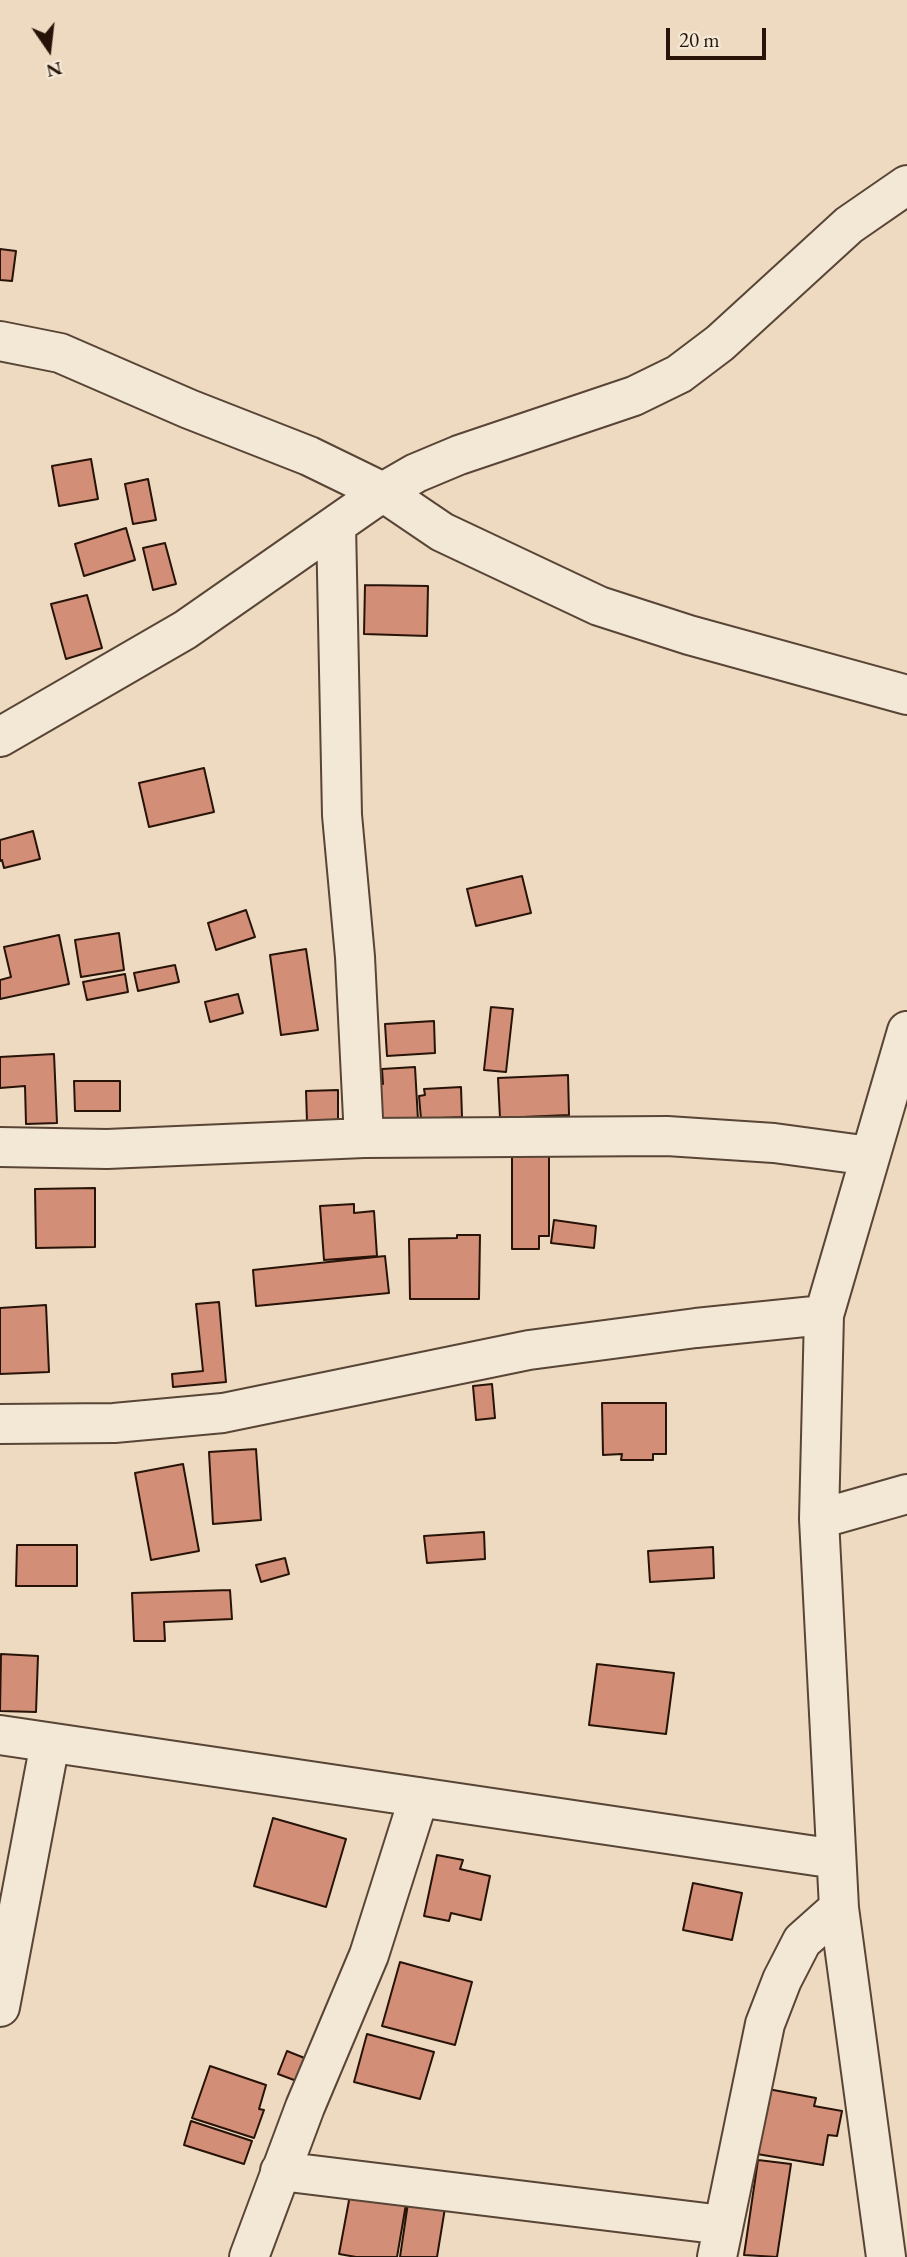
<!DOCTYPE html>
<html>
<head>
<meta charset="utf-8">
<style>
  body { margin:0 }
  #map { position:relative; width:907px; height:2257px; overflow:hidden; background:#eddac0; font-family:"EB Garamond",serif }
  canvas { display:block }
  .north { position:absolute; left:14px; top:14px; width:70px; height:70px; -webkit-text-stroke:5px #f3e7d6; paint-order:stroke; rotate:166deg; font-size:19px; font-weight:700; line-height:28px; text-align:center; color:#271307 }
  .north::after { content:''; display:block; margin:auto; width:24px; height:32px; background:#271307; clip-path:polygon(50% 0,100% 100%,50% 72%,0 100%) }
  .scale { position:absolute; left:666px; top:28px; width:100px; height:32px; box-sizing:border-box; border:4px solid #271307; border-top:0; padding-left:9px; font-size:21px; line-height:24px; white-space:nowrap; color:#271307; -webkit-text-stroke:5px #f3e7d6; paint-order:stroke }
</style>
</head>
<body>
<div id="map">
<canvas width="907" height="2257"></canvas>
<div class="north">N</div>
<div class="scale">20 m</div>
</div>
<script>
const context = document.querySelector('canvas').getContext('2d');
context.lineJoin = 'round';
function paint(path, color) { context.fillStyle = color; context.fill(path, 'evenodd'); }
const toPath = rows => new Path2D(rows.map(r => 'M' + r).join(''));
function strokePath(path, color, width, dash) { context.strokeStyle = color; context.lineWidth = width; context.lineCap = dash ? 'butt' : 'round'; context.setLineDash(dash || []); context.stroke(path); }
const building = toPath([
  [0,249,16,251,12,281,0,280,0,249],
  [91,459,98,499,59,506,52,466,91,459],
  [148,479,156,520,133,524,125,484,148,479],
  [126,528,135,560,84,576,75,544,126,528],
  [165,543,176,584,153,590,143,548,165,543],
  [365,585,428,586,427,636,364,634,365,585],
  [87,595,102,648,66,659,51,604,87,595],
  [204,768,214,812,149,827,139,783,204,768],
  [33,831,40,859,4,868,2,860,0,861,0,840,33,831],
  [522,876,531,913,476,926,467,889,522,876],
  [246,910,255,937,216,950,208,923,246,910],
  [119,933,124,970,81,977,75,940,119,933],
  [59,935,69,984,0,999,0,980,11,977,4,947,59,935],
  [306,949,318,1030,281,1035,270,955,306,949],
  [175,965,179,982,138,991,134,973,175,965],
  [125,974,128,992,87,1000,83,982,125,974],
  [238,994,243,1013,210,1022,205,1002,238,994],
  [491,1007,513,1009,506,1072,484,1070,491,1007],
  [434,1021,435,1053,387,1056,385,1024,434,1021],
  [54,1054,57,1123,26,1124,25,1086,0,1088,0,1057,54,1054],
  [415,1067,418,1120,376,1122,374,1084,383,1084,382,1069,415,1067],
  [568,1075,569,1115,500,1118,498,1078,568,1075],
  [74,1081,120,1081,120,1111,75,1111,74,1081],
  [461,1087,462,1117,421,1119,419,1096,425,1095,424,1089,461,1087],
  [338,1090,338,1121,307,1122,306,1091,338,1090],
  [512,1151,549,1151,549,1236,539,1236,539,1249,512,1249,512,1151],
  [95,1188,95,1247,36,1248,35,1189,95,1188],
  [354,1204,354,1213,374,1211,377,1256,324,1260,320,1206,354,1204],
  [554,1220,596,1226,594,1248,551,1243,554,1220],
  [457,1235,480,1235,479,1299,410,1299,409,1239,457,1238,457,1235],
  [385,1256,389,1293,256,1306,253,1270,385,1256],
  [219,1302,226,1382,173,1387,172,1374,203,1371,196,1304,219,1302],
  [46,1305,49,1372,0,1374,0,1308,46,1305],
  [492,1384,495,1418,476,1420,473,1386,492,1384],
  [602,1403,666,1403,666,1454,653,1454,653,1460,621,1460,622,1454,603,1455,602,1403],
  [256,1449,261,1520,213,1524,209,1452,256,1449],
  [183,1464,199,1551,151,1560,135,1473,183,1464],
  [484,1532,485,1559,427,1563,424,1536,484,1532],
  [17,1545,77,1545,77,1586,16,1586,17,1545],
  [713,1547,714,1578,650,1582,648,1551,713,1547],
  [285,1558,289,1574,261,1582,256,1565,285,1558],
  [230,1590,232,1619,164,1622,165,1641,134,1641,132,1593,230,1590],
  [1,1654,38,1656,36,1712,0,1711,1,1654],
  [597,1664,674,1673,666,1734,589,1725,597,1664],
  [273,1818,346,1839,326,1907,254,1886,273,1818],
  [437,1855,463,1860,460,1869,490,1876,481,1920,451,1913,449,1921,424,1916,437,1855],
  [693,1883,742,1893,732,1940,683,1930,693,1883],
  [400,1962,472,1982,455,2045,382,2026,400,1962],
  [367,2034,434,2052,420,2099,354,2082,367,2034],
  [287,2051,312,2061,302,2083,278,2074,287,2051],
  [210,2066,266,2085,259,2109,264,2110,254,2138,192,2118,210,2066],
  [768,2089,816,2098,814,2106,842,2111,837,2136,828,2135,823,2165,757,2154,768,2089],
  [191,2121,252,2141,244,2164,184,2145,191,2121],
  [758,2160,791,2164,777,2257,744,2255,758,2160],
  [350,2195,406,2204,397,2257,356,2257,339,2254,350,2195],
  [408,2203,445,2208,437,2257,400,2257,408,2203]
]);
const minor = toPath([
  [0,341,60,353,189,409,309,456,383,492,442,532,599,606,689,635,907,695],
  [336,525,342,815,355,957,364,1138],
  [0,737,185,630,383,492,416,473,459,455,634,396,679,374,720,343,849,225,907,185],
  [0,1147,107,1149,364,1138,667,1136,774,1143,870,1156],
  [0,1424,114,1423,223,1413,529,1350,696,1328,824,1315],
  [819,1519,907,1494],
  [0,1735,836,1859],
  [0,2007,50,1743],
  [280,2171,723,2225],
  [249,2257,305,2107,369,1955,419,1797],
  [717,2257,765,2024,782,1980,802,1941,839,1908],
  [886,2257,839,1908,819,1519,824,1315,907,1031]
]);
paint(building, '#d28e77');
strokePath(building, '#271307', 2);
strokePath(minor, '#584535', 42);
strokePath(minor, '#f3e7d6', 38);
</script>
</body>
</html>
